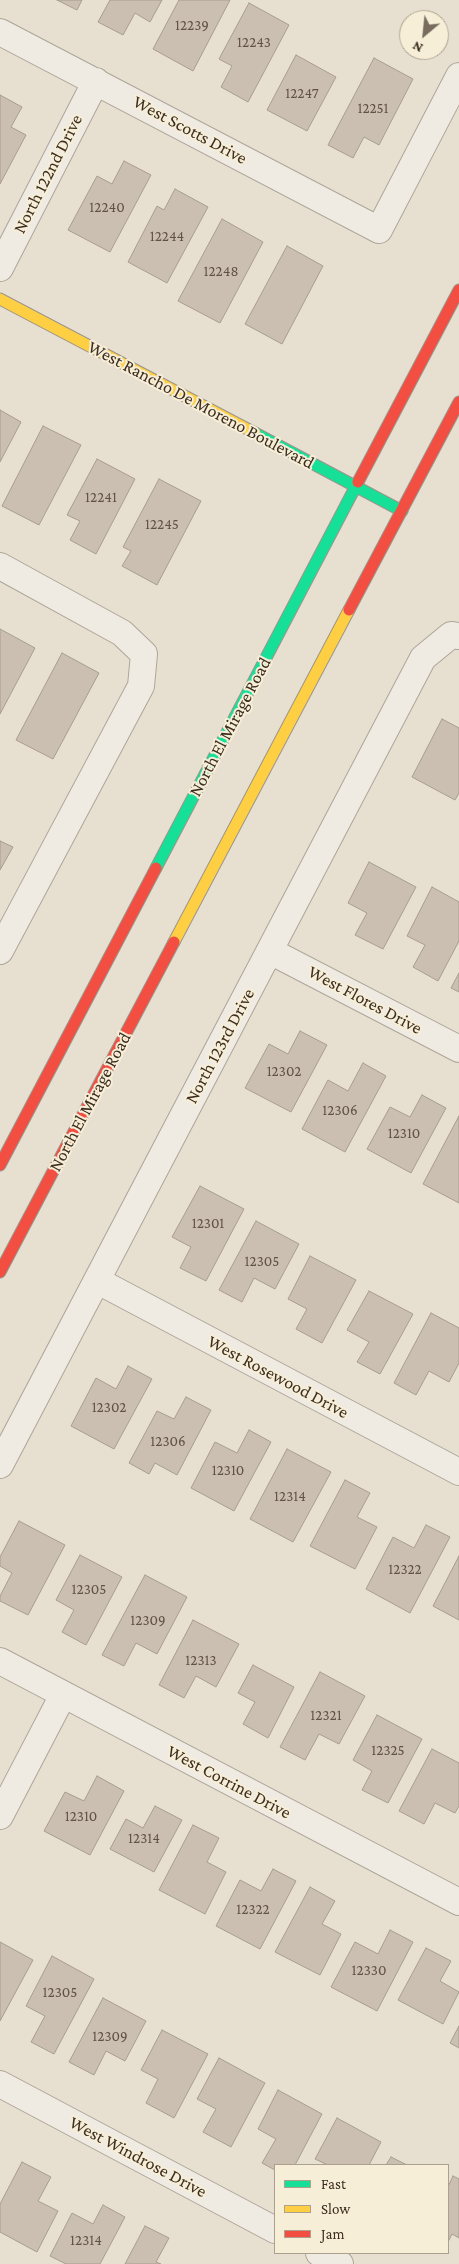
<!DOCTYPE html>
<html>
<head>
<meta charset="utf-8">
<style>
  body { margin:0 }
  #map { position:relative; width:459px; height:2264px; overflow:hidden; background:#e7e0d1; font-family:"Crimson Pro",serif }
  canvas { display:block }
  .legend { position:absolute; left:274px; top:2164px; width:175px; height:90px; box-sizing:border-box; background:#f7eed8; border:1px solid #ada18e; margin:0; padding:6px 9px; list-style:none; font-size:15px; color:#3d2e20 }
  .legend li { display:flex; align-items:center; gap:10px; height:25px }
  .legend b { width:25px; border:1px solid #ada18e }
  .north { position:absolute; left:399px; top:10px; width:50px; height:50px; box-sizing:border-box; background:#f7eed8; border:1px solid #ada18e; border-radius:50%; rotate:208deg; font-size:14px; font-weight:700; line-height:20px; text-align:center; color:#3d2e20 }
  .north::after { content:''; display:block; margin:auto; width:18px; height:22px; background:#786c5e; clip-path:polygon(50% 0,100% 100%,50% 72%,0 100%) }
</style>
</head>
<body>
<div id="map">
<canvas width="459" height="2264"></canvas>
<ul class="legend">
<li><b style="height:6px;background:#16e098"></b>Fast</li>
<li><b style="height:6px;background:#ffcf43"></b>Slow</li>
<li><b style="height:6px;background:#f24e42"></b>Jam</li>
</ul>
<div class="north">N</div>
</div>
<script>
const context = document.querySelector('canvas').getContext('2d');
context.lineJoin = 'round';
function paint(path, color) { context.fillStyle = color; context.fill(path, 'evenodd'); }
const toPath = rows => new Path2D(rows.map(r => 'M' + r).join(''));
function strokePath(path, color, width, dash) { context.strokeStyle = color; context.lineWidth = width; context.lineCap = dash ? 'butt' : 'round'; context.setLineDash(dash || []); context.stroke(path); }
function label(font, color, halo, rows, align = 'center') {
  context.font = font + ' "Crimson Pro",serif'; context.lineWidth = 4; context.setLineDash([]); context.textBaseline = 'middle'; context.strokeStyle = halo; context.fillStyle = color; for (const [text, x, y, turn = 0] of rows) {
    context.save(); context.translate(x, y); context.rotate((+turn || 0) * Math.PI / 180); context.textAlign = isNaN(turn) ? turn : align; if (halo) context.strokeText(text, 0, 0); context.fillText(text, 0, 0); context.restore();
  }
}
const building = toPath([
  [57,0,82,0,77,10,57,0],
  [110,0,162,0,150,22,135,13,123,35,98,22,110,0],
  [179,0,230,0,193,71,153,49,179,0],
  [249,3,289,25,248,102,221,87,232,66,219,59,249,3],
  [296,55,336,77,307,131,267,110,296,55],
  [374,58,413,79,379,145,364,137,353,158,328,145,374,58],
  [0,95,22,107,11,127,26,135,0,184,0,95],
  [124,161,151,175,110,252,68,230,97,176,112,184,124,161],
  [175,189,208,207,167,283,128,262,157,206,164,210,175,189],
  [222,219,263,242,220,323,178,301,222,219],
  [287,246,323,266,282,344,245,324,287,246],
  [0,410,21,422,0,462,0,410],
  [43,426,81,445,39,525,2,506,43,426],
  [97,459,135,479,96,554,70,540,80,521,67,515,97,459],
  [159,479,201,501,157,585,122,566,131,551,123,547,159,479],
  [0,629,35,648,0,714,0,629],
  [62,653,99,673,53,759,16,740,62,653],
  [442,719,459,728,459,793,455,800,412,777,442,719],
  [0,841,13,847,0,870,0,841],
  [369,862,416,887,383,949,355,935,367,913,348,903,369,862],
  [432,887,459,902,459,941,438,981,413,967,425,945,407,936,432,887],
  [459,973,459,992,451,988,459,973],
  [300,1031,327,1045,291,1112,245,1088,269,1044,288,1054,300,1031],
  [363,1063,386,1076,345,1152,302,1129,328,1080,348,1091,363,1063],
  [422,1095,446,1108,411,1173,367,1149,390,1107,410,1117,422,1095],
  [459,1116,459,1203,423,1184,459,1116],
  [200,1186,244,1209,206,1281,180,1268,191,1247,172,1237,200,1186],
  [256,1221,299,1244,275,1289,254,1278,242,1302,219,1290,256,1221],
  [310,1256,356,1280,322,1343,296,1329,307,1309,288,1299,310,1256],
  [369,1291,413,1314,380,1374,357,1362,369,1342,347,1330,369,1291],
  [431,1313,459,1328,459,1363,449,1382,429,1371,416,1395,394,1383,431,1313],
  [128,1366,152,1379,114,1449,71,1426,96,1378,116,1389,128,1366],
  [186,1397,211,1410,177,1475,155,1463,149,1474,129,1463,157,1411,174,1419,186,1397],
  [249,1430,271,1442,234,1511,191,1488,215,1442,237,1453,249,1430],
  [287,1449,331,1472,293,1542,250,1519,287,1449],
  [345,1480,370,1493,357,1517,377,1527,355,1569,310,1546,345,1480],
  [19,1521,65,1545,28,1615,0,1601,0,1596,12,1573,0,1566,0,1557,19,1521],
  [426,1525,450,1537,410,1613,366,1589,393,1537,414,1548,426,1525],
  [80,1555,122,1577,86,1645,62,1632,74,1610,56,1600,80,1555],
  [459,1556,459,1620,433,1606,459,1556],
  [145,1575,187,1597,157,1654,136,1643,124,1666,102,1655,145,1575],
  [193,1620,239,1644,216,1687,196,1676,184,1698,159,1685,193,1620],
  [253,1665,294,1687,268,1738,243,1724,255,1702,238,1693,253,1665],
  [320,1672,365,1696,339,1744,319,1734,305,1760,280,1747,320,1672],
  [377,1715,422,1739,388,1803,362,1790,372,1771,353,1760,377,1715],
  [432,1749,459,1763,459,1806,455,1813,435,1803,424,1824,399,1811,432,1749],
  [97,1776,124,1791,90,1855,44,1831,65,1792,84,1801,97,1776],
  [155,1806,182,1820,154,1872,110,1849,126,1819,143,1828,155,1806],
  [193,1825,219,1838,207,1862,226,1872,205,1914,159,1890,193,1825],
  [273,1869,296,1881,260,1949,216,1926,240,1880,261,1891,273,1869],
  [310,1887,335,1901,322,1924,341,1934,320,1975,275,1952,310,1887],
  [390,1930,413,1942,377,2011,331,1987,355,1942,378,1954,390,1930],
  [0,1942,33,1960,0,2021,0,1942],
  [426,1948,451,1961,440,1981,459,1992,443,2024,398,2000,426,1948],
  [52,1956,94,1979,54,2054,31,2042,45,2016,26,2006,52,1956],
  [103,1998,146,2021,125,2061,106,2051,94,2075,69,2062,103,1998],
  [459,2026,459,2048,450,2043,459,2026],
  [162,2030,208,2054,174,2118,146,2103,158,2079,141,2070,162,2030],
  [219,2058,265,2083,231,2147,203,2132,216,2109,197,2099,219,2058],
  [278,2090,322,2114,295,2165,275,2165,275,2170,262,2163,276,2139,258,2129,278,2090],
  [337,2118,381,2142,369,2165,328,2165,315,2159,337,2118],
  [391,2157,407,2165,386,2165,391,2157],
  [22,2162,51,2177,38,2201,58,2211,37,2252,0,2232,0,2204,22,2162],
  [453,2176,459,2179,459,2238,452,2234,448,2242,448,2187,453,2176],
  [103,2205,125,2217,100,2264,66,2264,50,2256,72,2213,93,2224,103,2205],
  [145,2226,169,2238,156,2262,161,2264,125,2264,145,2226]
]);
const street = toPath([
  [0,32,379,230,459,76],
  [0,268,96,81],
  [0,566,122,633,144,654,141,686,0,951],
  [270,951,459,1049],
  [98,1281,459,1472],
  [0,1465,423,658,451,635,459,636],
  [0,1661,459,1902],
  [0,1816,63,1695],
  [0,2084,275,2230],
  [319,2253,340,2264]
]);
const fast = toPath([
  [255,433,402,511],
  [156,868,358,482]
]);
const slow = toPath([
  [0,299,255,433],
  [174,942,349,610]
]);
const jam = toPath([
  [358,482,459,290],
  [349,610,459,402],
  [0,1165,156,868],
  [0,1272,174,942]
]);
const numberNames = [
  ["12239",192,25],
  ["12243",254,42],
  ["12247",302,93],
  ["12251",373,108],
  ["12240",107,207],
  ["12244",167,236],
  ["12248",221,271],
  ["12241",101,497],
  ["12245",162,524],
  ["12302",284,1071],
  ["12306",340,1110],
  ["12310",404,1133],
  ["12301",208,1223],
  ["12305",262,1261],
  ["12302",109,1407],
  ["12306",168,1441],
  ["12310",228,1470],
  ["12314",290,1496],
  ["12322",405,1569],
  ["12305",89,1589],
  ["12309",148,1620],
  ["12313",201,1660],
  ["12321",326,1715],
  ["12325",388,1750],
  ["12310",81,1816],
  ["12314",144,1838],
  ["12322",253,1909],
  ["12330",369,1970],
  ["12305",60,1992],
  ["12309",110,2036],
  ["12314",86,2240]
];
const streetNames = [
  ["West Scotts Drive",190,130,28],
  ["North 122nd Drive",48,174,-63],
  ["West Rancho De Moreno Boulevard",201,405,28],
  ["North El Mirage Road",230,727,-62],
  ["West Flores Drive",365,1000,28],
  ["North 123rd Drive",220,1046,-62],
  ["North El Mirage Road",90,1102,-62],
  ["West Rosewood Drive",278,1377,28],
  ["West Corrine Drive",229,1782,28],
  ["West Windrose Drive",138,2157,28]
];
paint(building, '#cbbfb2');
strokePath(building, '#a89c90', 1);
strokePath(street, '#ada599', 28);
strokePath(fast, '#9c958a', 13);
strokePath(slow, '#9c958a', 13);
strokePath(jam, '#9c958a', 13);
strokePath(street, '#efebe3', 26);
strokePath(fast, '#16e098', 11);
strokePath(slow, '#ffcf43', 11);
strokePath(jam, '#f24e42', 11);
label('15px', '#605244', null, numberNames);
label('18px', '#3d2e20', '#f7eed8', streetNames);
</script>
</body>
</html>
